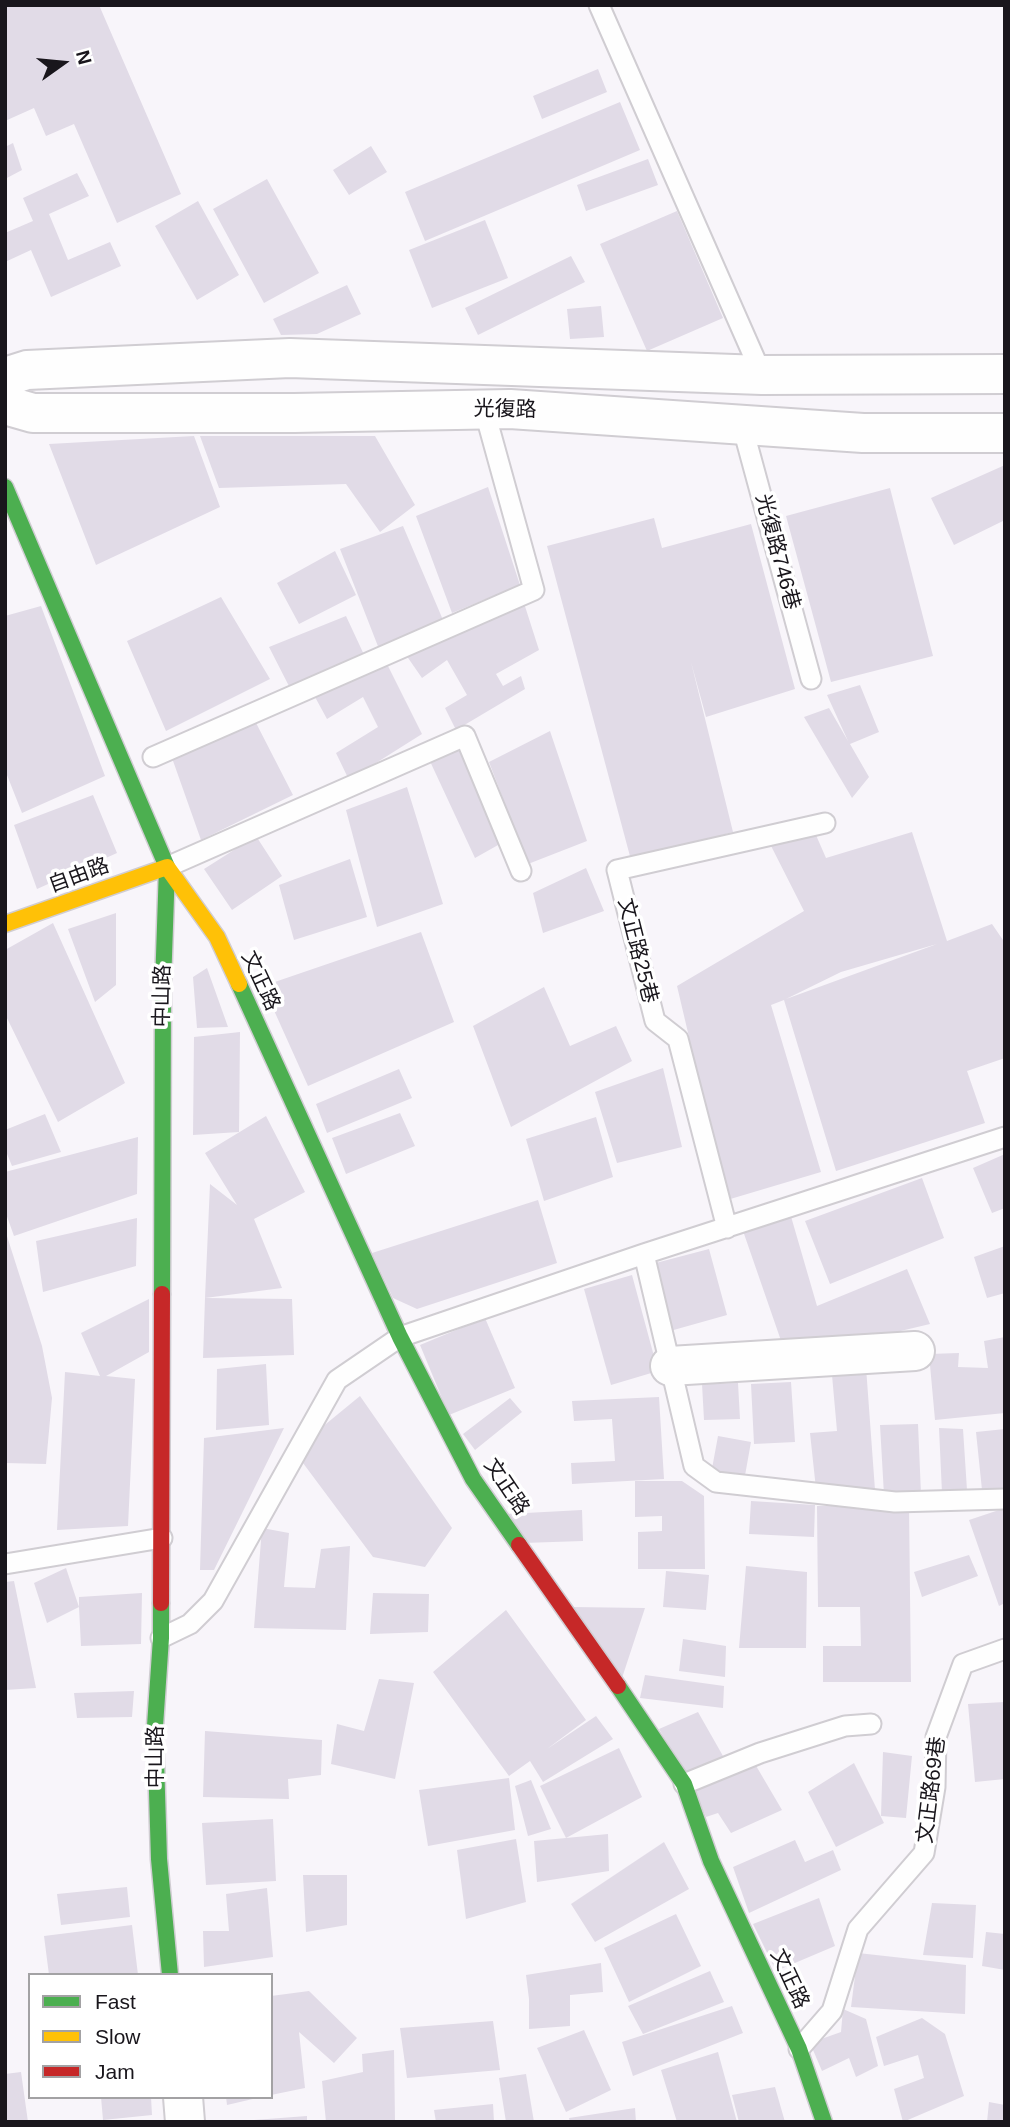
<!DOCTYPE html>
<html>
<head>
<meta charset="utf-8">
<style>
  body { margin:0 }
  #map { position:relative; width:1010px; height:2127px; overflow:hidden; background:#f8f5fa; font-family:Helvetica,sans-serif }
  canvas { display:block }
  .frame { position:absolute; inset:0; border:7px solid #19161c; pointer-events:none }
  .legend { position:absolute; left:28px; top:1973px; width:245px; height:126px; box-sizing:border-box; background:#fff; border:2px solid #a3a2a4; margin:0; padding:9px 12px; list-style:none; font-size:21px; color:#19161c }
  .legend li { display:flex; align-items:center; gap:14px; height:35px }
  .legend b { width:35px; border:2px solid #a3a2a4 }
  .north { position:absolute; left:28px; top:28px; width:70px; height:70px; -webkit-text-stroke:5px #fff; paint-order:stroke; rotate:75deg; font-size:19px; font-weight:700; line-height:28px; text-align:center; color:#19161c }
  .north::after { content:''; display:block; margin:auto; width:24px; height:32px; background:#19161c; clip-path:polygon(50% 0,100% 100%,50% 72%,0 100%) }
</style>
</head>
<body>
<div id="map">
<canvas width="1010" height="2127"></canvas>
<div class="frame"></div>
<ul class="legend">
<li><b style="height:9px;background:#4caf50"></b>Fast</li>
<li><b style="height:9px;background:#ffc107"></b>Slow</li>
<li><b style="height:9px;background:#c62828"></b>Jam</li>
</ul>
<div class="north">N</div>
</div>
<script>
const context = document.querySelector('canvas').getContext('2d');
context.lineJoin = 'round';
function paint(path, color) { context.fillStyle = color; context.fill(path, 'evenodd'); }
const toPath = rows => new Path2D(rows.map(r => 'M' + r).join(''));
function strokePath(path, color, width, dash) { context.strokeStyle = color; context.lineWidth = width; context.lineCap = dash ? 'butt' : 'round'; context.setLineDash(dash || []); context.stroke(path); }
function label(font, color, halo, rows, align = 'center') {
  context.font = font + ' Helvetica,"Noto Sans TC",sans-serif'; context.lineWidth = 7; context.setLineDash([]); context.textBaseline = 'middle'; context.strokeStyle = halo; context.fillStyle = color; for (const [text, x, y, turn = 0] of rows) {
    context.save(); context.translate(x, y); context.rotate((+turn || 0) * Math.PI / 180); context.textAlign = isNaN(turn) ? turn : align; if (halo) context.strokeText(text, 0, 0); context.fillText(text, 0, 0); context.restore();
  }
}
const building = toPath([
  [5,5,99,5,181,194,117,223,74,124,46,136,34,108,5,121],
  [598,69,607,92,542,119,533,96],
  [620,102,640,150,425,241,405,192],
  [13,143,22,170,5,179,5,147],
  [371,146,387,172,349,195,333,170],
  [648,159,658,185,586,211,577,185],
  [77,173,89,196,49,214,68,260,110,242,121,266,51,297,31,250,5,262,5,233,33,221,23,198],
  [267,179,319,273,264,303,213,209],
  [198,201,239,275,197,300,155,226],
  [677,211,723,318,647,351,600,244],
  [485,220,508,278,432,308,409,250],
  [571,256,585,282,478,335,465,308],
  [347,285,361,314,317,334,281,335,273,319],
  [601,306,604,337,570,339,567,309],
  [194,436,220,507,96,565,49,444],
  [200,436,375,436,415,505,380,532,346,484,219,488],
  [1005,465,1005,520,954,545,931,498],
  [488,487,520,585,452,613,416,516],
  [890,488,933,656,831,682,786,516],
  [654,518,662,548,751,524,795,689,706,717,691,662,733,832,631,860,547,546],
  [403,526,446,627,381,654,340,549],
  [335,551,356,595,299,624,277,583],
  [221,597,270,679,166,731,127,641],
  [523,600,539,650,496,674,503,686,521,676,525,689,456,730,445,708,467,695,447,660,422,678,406,655],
  [41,606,105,776,22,813,5,770,5,616],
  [346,616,366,659,292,692,269,647],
  [387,664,422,734,349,780,336,753,378,727,363,697,327,719,315,697],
  [860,685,879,732,850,744,869,777,852,798,804,717,829,708,848,741,827,695],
  [254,719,293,795,201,840,172,758],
  [550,731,587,841,528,864,489,762],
  [464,742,507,840,475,858,428,757],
  [407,787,443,904,377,927,346,810],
  [93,795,117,853,37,889,14,825],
  [812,826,826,858,912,832,947,941,992,924,1005,943,1005,1058,967,1071,985,1123,836,1171,784,1000,771,1005,821,1172,727,1200,685,1039,689,1037,677,986,804,911,766,836],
  [937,944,786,999,841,972],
  [256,836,282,876,232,910,204,869],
  [350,859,367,917,294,940,279,885],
  [586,868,604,911,543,933,533,893],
  [116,913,116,985,95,1002,68,929],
  [53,923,125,1083,58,1122,5,1014,5,950],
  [421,932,454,1022,308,1086,263,986],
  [207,968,228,1027,197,1028,193,977],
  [544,987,570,1046,616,1026,632,1061,511,1127,473,1026],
  [240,1032,239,1132,193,1135,194,1037],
  [663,1068,682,1147,617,1163,595,1092],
  [399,1069,412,1098,327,1133,316,1104],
  [400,1113,415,1146,346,1174,332,1138],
  [45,1114,61,1152,12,1166,5,1149,5,1130],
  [266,1116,305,1192,254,1219,282,1288,205,1298,210,1184,237,1205,205,1153],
  [596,1117,613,1177,544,1201,526,1139],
  [138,1137,137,1194,14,1236,5,1211,5,1172],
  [1005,1154,1005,1208,992,1213,973,1168],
  [922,1178,944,1238,830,1284,805,1221],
  [538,1200,557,1263,417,1309,393,1298,372,1253],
  [790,1213,817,1306,907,1269,930,1324,787,1358,742,1228],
  [137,1218,136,1266,43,1292,36,1241],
  [6,1233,42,1346,52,1398,46,1464,5,1463],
  [1005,1246,1005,1293,987,1298,974,1257],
  [709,1249,727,1315,670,1331,652,1264],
  [632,1275,658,1371,611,1385,584,1289],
  [205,1298,292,1299,294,1355,203,1358],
  [149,1299,149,1352,106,1376,135,1379,128,1526,57,1530,65,1372,100,1376,81,1333],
  [485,1318,515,1388,449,1415,420,1345],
  [1005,1337,1005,1413,935,1420,929,1354,959,1353,958,1367,988,1368,984,1341],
  [266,1364,269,1425,216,1430,217,1369],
  [866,1367,875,1490,816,1489,810,1433,837,1431,832,1375],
  [791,1382,795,1442,754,1444,751,1384],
  [738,1383,740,1419,704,1420,702,1384],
  [360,1396,452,1528,425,1567,373,1557,300,1459,321,1428],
  [659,1397,664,1479,572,1484,571,1463,615,1461,612,1419,574,1421,572,1401],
  [510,1398,522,1412,475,1450,463,1434],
  [918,1424,921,1494,884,1495,880,1425],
  [284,1428,214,1570,200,1570,204,1438],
  [939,1428,963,1429,967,1490,942,1493],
  [1005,1429,1005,1488,982,1490,976,1432],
  [718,1436,751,1442,744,1481,711,1474],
  [635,1481,682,1481,704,1496,705,1569,638,1569,638,1532,662,1531,662,1516,635,1517],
  [751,1501,815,1505,814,1537,749,1534],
  [817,1506,909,1506,911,1682,823,1682,823,1646,861,1646,860,1607,818,1607],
  [1005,1508,1005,1603,999,1606,969,1520],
  [582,1510,583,1541,523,1543,507,1514],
  [262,1528,289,1533,284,1587,315,1588,321,1549,350,1546,346,1630,254,1628],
  [969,1555,978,1576,922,1597,914,1572],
  [746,1566,807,1572,806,1648,739,1648],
  [66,1568,79,1607,79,1597,142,1593,141,1644,81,1646,79,1607,47,1623,34,1583],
  [666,1571,709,1575,706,1610,663,1607],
  [14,1581,36,1688,5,1690,5,1582],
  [373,1593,429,1594,428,1632,370,1634],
  [572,1607,645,1608,622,1678],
  [506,1610,586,1720,547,1749,596,1716,613,1739,543,1782,530,1761,509,1776,433,1672],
  [683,1639,726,1646,725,1677,679,1671],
  [645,1675,724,1686,723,1708,640,1698],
  [379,1679,414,1683,395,1779,331,1764,337,1724,364,1731],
  [134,1691,132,1717,77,1718,74,1693],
  [1005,1702,1005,1779,975,1782,968,1704],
  [698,1712,723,1756,687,1777,659,1729],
  [205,1731,322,1740,321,1775,288,1779,289,1799,203,1797],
  [619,1748,642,1797,566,1838,608,1834,609,1871,537,1882,534,1841,566,1838,540,1786],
  [883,1752,912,1756,906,1818,881,1816],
  [854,1763,884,1823,836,1847,808,1792],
  [755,1764,782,1810,731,1833,718,1813,706,1817,694,1790],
  [509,1778,515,1830,428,1846,419,1790],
  [531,1780,551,1829,528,1836,515,1786],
  [273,1819,276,1881,206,1885,202,1823],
  [516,1839,526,1902,466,1919,457,1850],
  [795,1840,805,1862,833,1850,841,1870,749,1913,733,1867],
  [664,1842,689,1889,595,1942,571,1904],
  [303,1875,347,1875,347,1925,306,1932],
  [127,1887,130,1917,61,1925,57,1894],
  [267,1888,273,1957,204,1967,203,1931,229,1931,226,1894],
  [819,1898,835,1946,776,1971,753,1924],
  [932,1903,976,1905,973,1958,923,1955],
  [676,1914,701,1966,629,2002,604,1948],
  [132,1925,138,1975,49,1975,44,1936],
  [986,1932,1005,1934,1005,1970,982,1966],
  [858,1953,966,1965,965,2014,851,2007],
  [601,1963,603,1992,570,1995,570,2026,529,2029,529,1999,526,1975],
  [710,1971,724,2002,643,2034,628,2006],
  [309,1991,357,2038,334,2063,299,2032,305,2088,271,2095,271,1996],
  [732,2006,743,2033,633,2076,622,2042],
  [843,2009,866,2019,878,2066,856,2077,849,2058,822,2071,810,2043,841,2032],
  [922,2018,945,2034,964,2096,903,2122,894,2089,924,2078,918,2055,884,2066,876,2037],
  [493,2021,500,2070,407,2078,400,2028],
  [584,2030,611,2090,566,2112,537,2048],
  [394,2050,395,2122,326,2122,322,2081,363,2072,362,2054],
  [718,2052,737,2122,677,2122,661,2070],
  [21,2072,28,2122,5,2122,5,2074],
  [526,2074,534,2122,506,2122,499,2078],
  [775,2087,785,2122,739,2122,732,2095],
  [101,2097,151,2097,152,2115,103,2120],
  [226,2097,257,2097,257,2098,227,2105],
  [989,2102,1005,2105,1005,2122,987,2122],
  [493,2104,494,2122,436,2122,434,2110],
  [635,2108,636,2122,570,2122,569,2118],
  [307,2116,307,2122,254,2122,254,2120]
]);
const lane = toPath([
  [599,5,762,375],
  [742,425,811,679],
  [153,757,534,590,484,409],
  [167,867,465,736,521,871],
  [727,1228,678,1039,655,1021,617,870,825,823],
  [644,1254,694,1466,716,1482,895,1502,1005,1499],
  [5,1564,162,1538],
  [161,1638,190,1624,213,1601,337,1380,400,1337,644,1254,1005,1137],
  [684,1784,760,1753,845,1726,871,1724],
  [799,2049,832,2011,858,1929,924,1853,935,1787,936,1737,963,1664,1005,1649]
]);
const street = toPath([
  [5,377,27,370,290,358,762,375,1005,374],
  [5,405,33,413,294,413,510,409,863,433,1005,433],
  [670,1366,915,1351],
  [183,2097,185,2122]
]);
const fast = toPath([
  [5,487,167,867,163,985,162,1294],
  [239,984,400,1337,473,1479,519,1545],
  [161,1603,161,1638,155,1726,159,1859,170,1975],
  [618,1686,684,1784,711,1861,799,2049,824,2122]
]);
const slow = toPath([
  [5,924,167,867,217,937,239,984]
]);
const jam = toPath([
  [519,1545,618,1686],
  [161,1603,162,1294]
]);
const streetNames = [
  ["光復路",505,410,1],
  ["光復路746巷",777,552,75],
  ["自由路",79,876,-20],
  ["文正路25巷",637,951,76],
  ["文正路",260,981,65],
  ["中山路",163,996,-89],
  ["文正路",506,1487,56],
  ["中山路",156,1757,-90],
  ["文正路69巷",932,1790,-83],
  ["文正路",789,1979,65]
];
paint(building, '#e1dbe7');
strokePath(lane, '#d0cdd2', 23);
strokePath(street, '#d0cdd2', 42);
strokePath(fast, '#d0cdd2', 19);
strokePath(slow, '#d0cdd2', 19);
strokePath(jam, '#d0cdd2', 19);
strokePath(lane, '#fefefe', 19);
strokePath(street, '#fefefe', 38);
strokePath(fast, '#4caf50', 16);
strokePath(slow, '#ffc107', 16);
strokePath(jam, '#c62828', 16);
label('21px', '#19161c', '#fff', streetNames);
</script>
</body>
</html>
